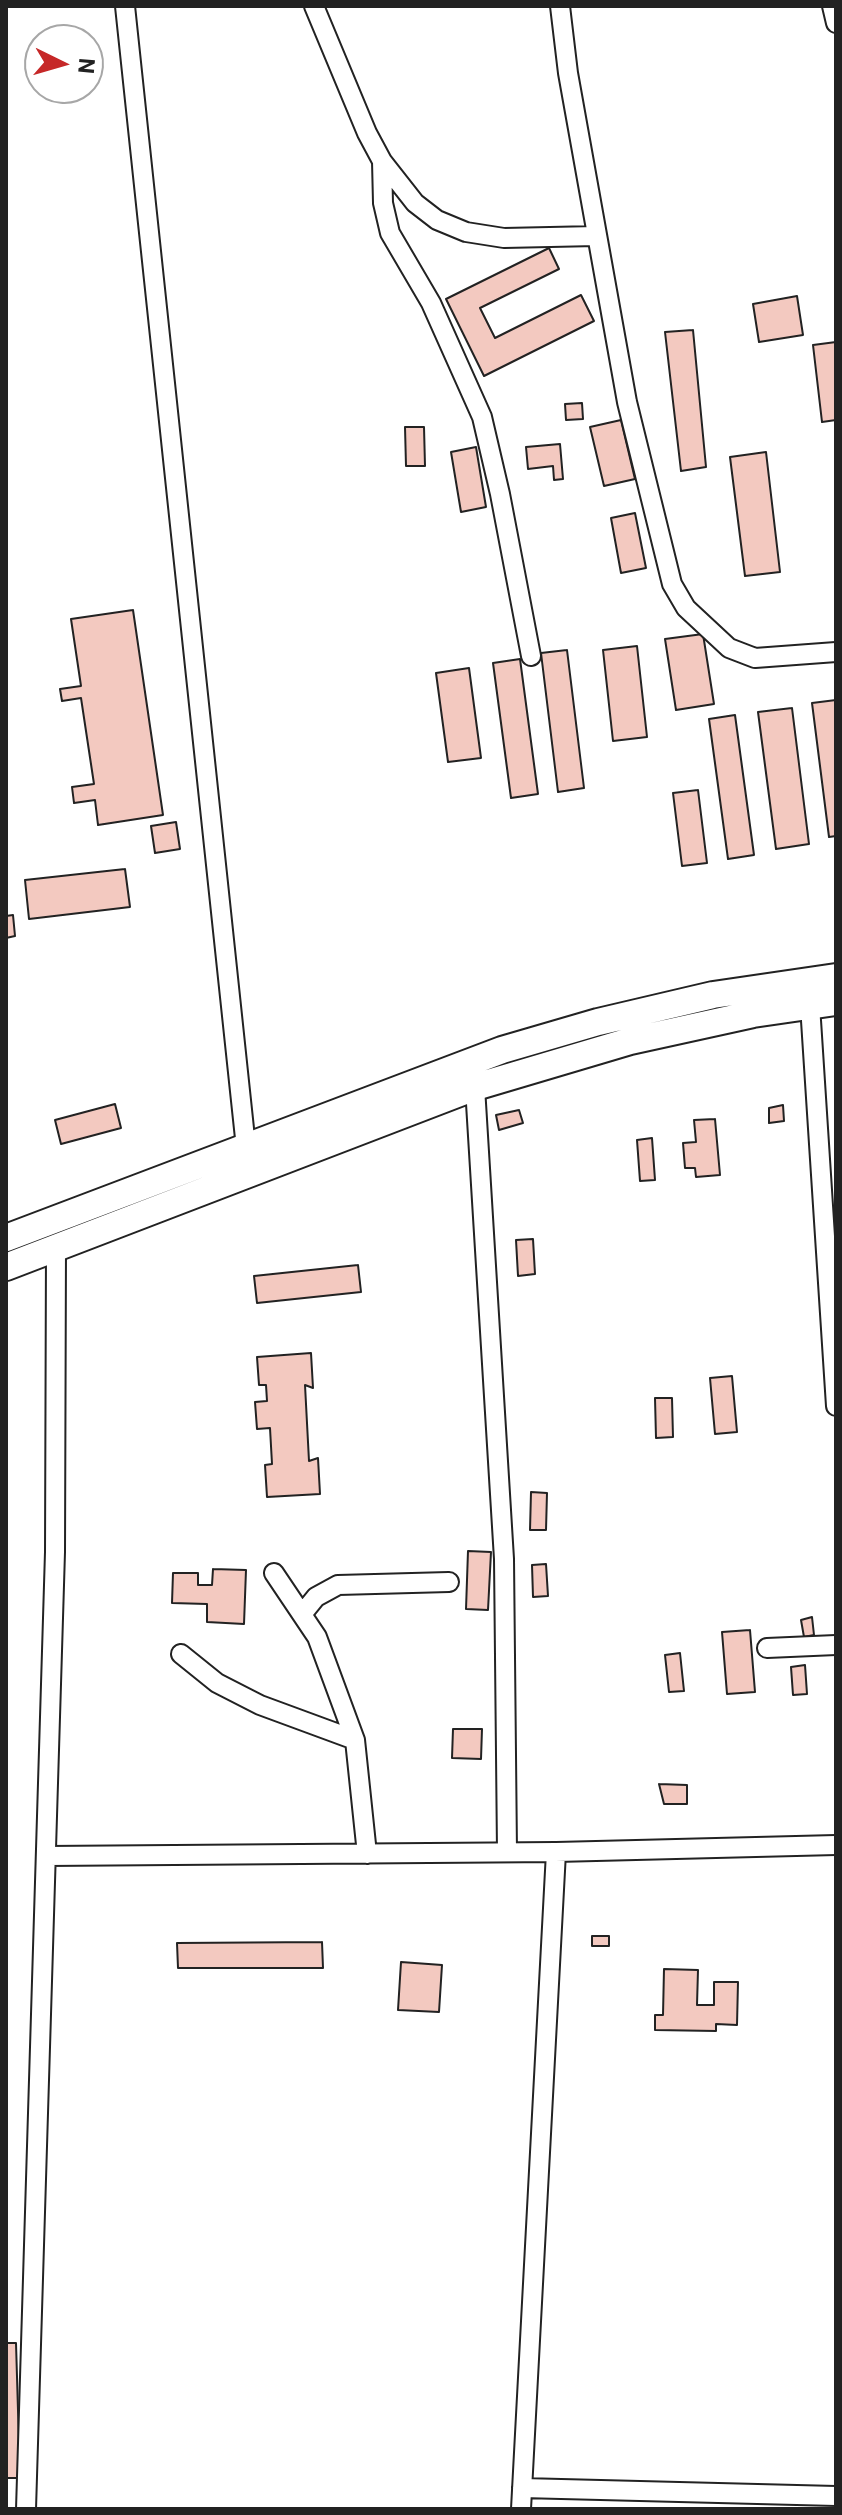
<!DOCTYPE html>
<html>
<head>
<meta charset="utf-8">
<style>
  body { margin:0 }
  #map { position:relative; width:842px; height:2515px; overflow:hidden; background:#fff; font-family:Roboto,sans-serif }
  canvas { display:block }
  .frame { position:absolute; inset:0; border:8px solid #222; pointer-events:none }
  .north { position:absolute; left:24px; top:24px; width:80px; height:80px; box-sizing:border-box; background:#fff; border:2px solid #a7a7a7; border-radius:50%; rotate:95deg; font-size:22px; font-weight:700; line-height:32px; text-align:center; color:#222 }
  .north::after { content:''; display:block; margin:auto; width:28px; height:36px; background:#c62828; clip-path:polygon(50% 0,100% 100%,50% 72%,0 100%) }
</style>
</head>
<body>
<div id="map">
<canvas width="842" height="2515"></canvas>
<div class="frame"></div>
<div class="north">N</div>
</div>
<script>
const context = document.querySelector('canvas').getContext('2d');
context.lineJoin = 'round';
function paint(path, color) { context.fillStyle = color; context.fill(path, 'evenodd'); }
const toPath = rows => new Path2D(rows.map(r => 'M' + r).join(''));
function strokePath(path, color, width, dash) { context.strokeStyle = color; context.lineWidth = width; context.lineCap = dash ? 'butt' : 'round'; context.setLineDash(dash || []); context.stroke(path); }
const building = toPath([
  [549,248,559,269,480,308,495,338,581,295,594,321,484,376,446,299,549,248],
  [797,296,803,335,759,342,753,304,797,296],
  [693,330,706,467,681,471,665,332,693,330],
  [836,342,836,420,822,422,813,345,836,342],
  [582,403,583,419,566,420,565,404,582,403],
  [621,420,635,479,604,486,590,427,621,420],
  [405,427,424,427,425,466,406,466,405,427],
  [560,444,563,479,554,480,553,466,528,469,526,447,560,444],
  [476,447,486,507,461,512,451,452,476,447],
  [766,452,780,572,745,576,730,457,766,452],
  [635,513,646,568,621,573,611,518,635,513],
  [133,610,163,815,98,825,95,800,74,803,72,787,94,784,81,698,62,701,60,689,81,686,71,619,133,610],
  [703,634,714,704,676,710,665,639,703,634],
  [637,646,647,737,613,741,603,650,637,646],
  [567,650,584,788,558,792,541,653,567,650],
  [520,659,538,794,511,798,493,663,520,659],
  [469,668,481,758,448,762,436,673,469,668],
  [836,700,836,836,829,837,812,703,836,700],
  [792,708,809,844,776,849,758,712,792,708],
  [735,715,754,855,728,859,709,719,735,715],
  [698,790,707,863,682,866,673,793,698,790],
  [176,822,180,849,155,853,151,826,176,822],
  [125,869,130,907,29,919,25,880,125,869],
  [13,915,15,936,6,938,6,916,13,915],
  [115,1104,121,1128,61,1144,55,1120,115,1104],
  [783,1105,784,1121,769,1123,769,1108,783,1105],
  [519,1110,523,1123,499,1130,496,1115,519,1110],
  [715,1119,720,1175,696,1177,695,1168,685,1168,683,1143,696,1142,694,1120,715,1119],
  [652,1138,655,1180,640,1181,637,1140,652,1138],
  [533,1239,535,1274,518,1276,516,1240,533,1239],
  [358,1265,361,1292,257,1303,254,1276,358,1265],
  [311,1353,313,1388,305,1385,309,1461,318,1458,320,1494,267,1497,265,1465,272,1464,270,1428,257,1429,255,1402,267,1401,266,1385,259,1385,257,1357,311,1353],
  [732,1376,737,1432,715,1434,710,1378,732,1376],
  [655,1398,672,1398,673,1437,656,1438,655,1398],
  [531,1492,547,1493,546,1530,530,1530,531,1492],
  [468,1551,491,1552,488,1610,466,1609,468,1551],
  [546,1564,548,1596,533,1597,532,1565,546,1564],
  [213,1569,246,1570,244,1624,207,1622,207,1604,172,1603,173,1573,198,1573,198,1585,212,1585,213,1569],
  [812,1617,814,1635,804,1637,801,1620,812,1617],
  [750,1630,755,1692,727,1694,722,1632,750,1630],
  [680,1653,684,1691,669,1692,665,1655,680,1653],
  [805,1665,807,1694,793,1695,791,1667,805,1665],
  [453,1729,482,1729,481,1759,452,1758,453,1729],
  [659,1784,687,1785,687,1804,664,1804,659,1784],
  [592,1936,609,1936,609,1946,592,1946,592,1936],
  [322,1942,323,1968,178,1968,177,1943,322,1942],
  [401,1962,442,1965,439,2012,398,2010,401,1962],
  [664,1969,698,1970,697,2005,714,2005,714,1982,738,1982,737,2025,716,2024,716,2031,655,2030,655,2015,663,2015,664,1969],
  [6,2343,16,2343,20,2478,6,2478,6,2343]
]);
const minor = toPath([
  [125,6,247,1157],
  [314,6,367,133,382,161,415,203,437,220,466,232,504,238,596,236],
  [560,6,568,73,627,402,672,584,686,608,729,648,755,658,836,652],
  [832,6,836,23],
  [382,161,383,203,390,233,431,303,482,417,500,494,531,656],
  [810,1005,836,1406],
  [475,1087,504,1559,507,1852],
  [274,1573,317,1637,355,1740,367,1854],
  [303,1613,316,1597,338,1585,449,1582],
  [767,1648,836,1645],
  [181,1654,217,1683,260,1705,355,1740],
  [47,1856,556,1852,836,1845],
  [522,2488,836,2496],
  [26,2509,55,1552,56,1248],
  [521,2509,556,1852]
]);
const secondary = toPath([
  [6,1238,502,1050,598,1022,713,995,836,977],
  [6,1267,475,1087,630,1041,753,1014,836,1002]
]);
paint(building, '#f3c9c0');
strokePath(building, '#222', 2);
strokePath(minor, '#222', 22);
strokePath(secondary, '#222', 30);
strokePath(minor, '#fff', 18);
strokePath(secondary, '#fff', 26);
</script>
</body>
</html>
